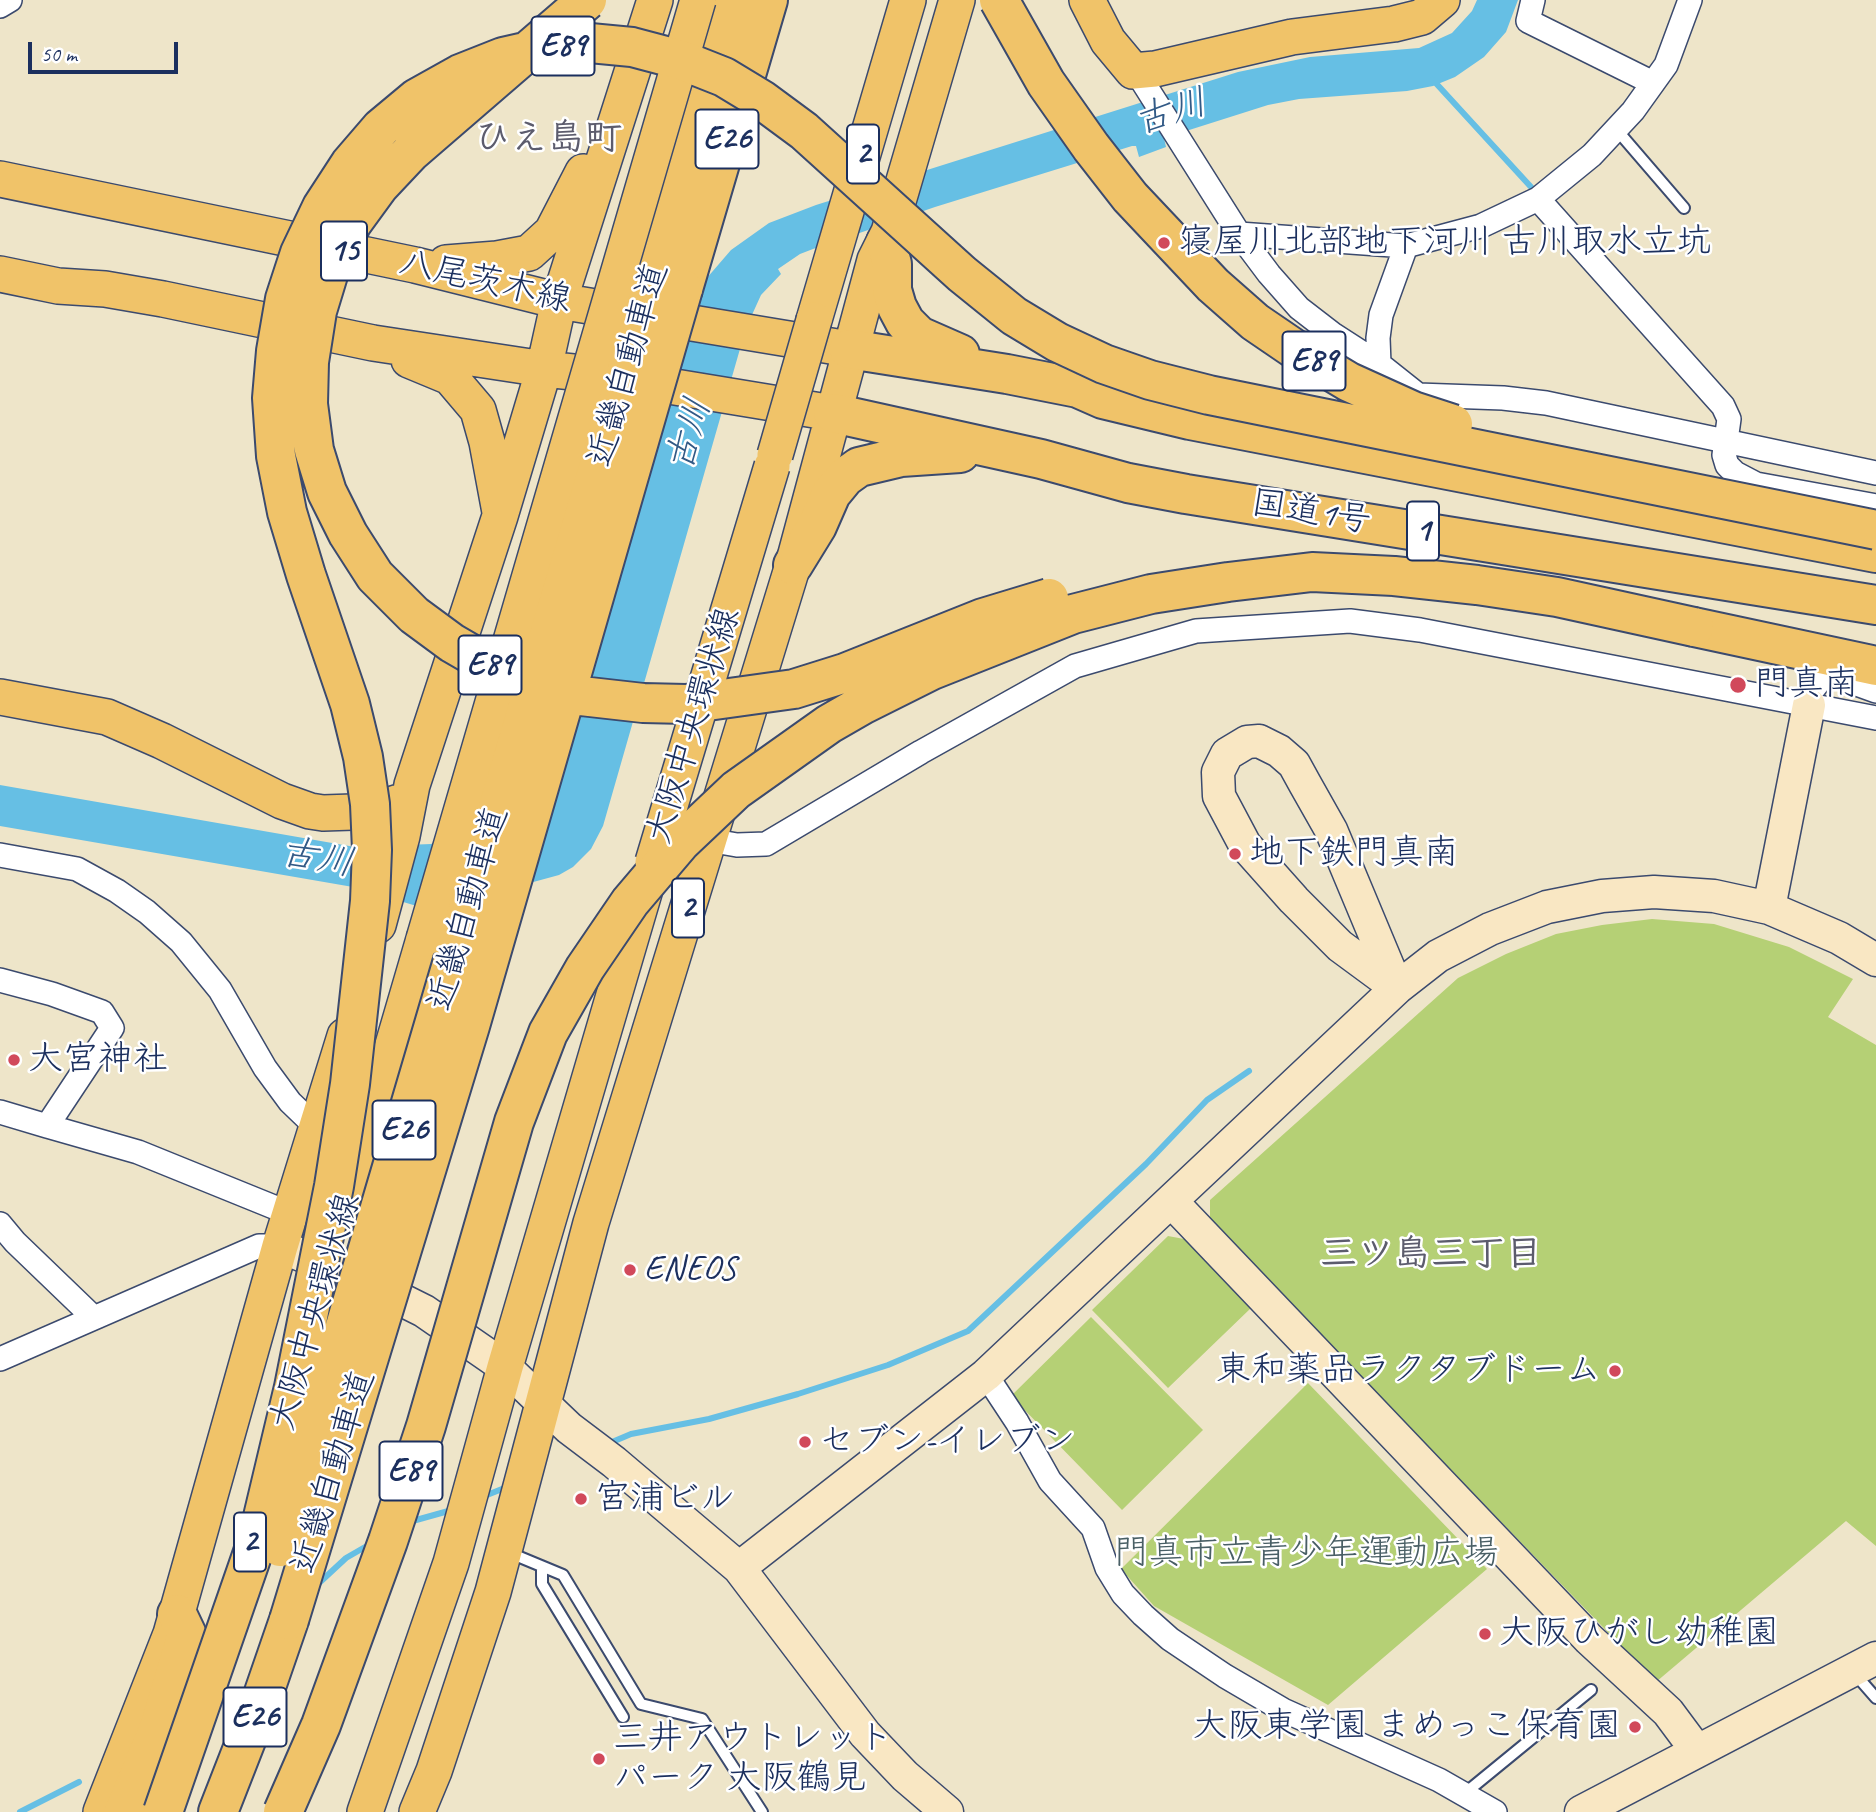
<!DOCTYPE html>
<html>
<head>
<meta charset="utf-8">
<style>
  body { margin:0 }
  #map { position:relative; width:1876px; height:1812px; overflow:hidden; background:#eee5c9; font-family:Caveat,sans-serif }
  canvas { display:block }
  .scale { position:absolute; left:28px; top:42px; width:150px; height:32px; box-sizing:border-box; border:4px solid #1b2f5e; border-top:0; padding-left:9px; font-size:21px; line-height:24px; white-space:nowrap; color:#1b2f5e; -webkit-text-stroke:5px #fff; paint-order:stroke }
</style>
</head>
<body>
<div id="map">
<canvas width="1876" height="1812"></canvas>
<div class="scale">50 m</div>
</div>
<script>
const context = document.querySelector('canvas').getContext('2d');
context.lineJoin = 'round';
function paint(path, color) { context.fillStyle = color; context.fill(path, 'evenodd'); }
const toPath = rows => new Path2D(rows.map(r => 'M' + r).join(''));
function strokePath(path, color, width, dash) { context.strokeStyle = color; context.lineWidth = width; context.lineCap = dash ? 'butt' : 'round'; context.setLineDash(dash || []); context.stroke(path); }
function label(font, color, halo, rows, align = 'center') {
  context.font = font + ' Caveat,"Klee One",sans-serif'; context.lineWidth = 5; context.setLineDash([]); context.textBaseline = 'middle'; context.strokeStyle = halo; context.fillStyle = color; for (const [text, x, y, turn = 0] of rows) {
    context.save(); context.translate(x, y); context.rotate((+turn || 0) * Math.PI / 180); context.textAlign = isNaN(turn) ? turn : align; if (halo) context.strokeText(text, 0, 0); context.fillText(text, 0, 0); context.restore();
  }
}
const green = toPath([
  [1652,919,1714,924,1789,947,1853,979,1828,1017,1876,1045,1876,1546,1846,1521,1656,1682,1210,1221,1210,1200,1458,978,1506,954,1556,934,1602,925],
  [1168,1236,1184,1239,1251,1308,1168,1388,1092,1310],
  [1091,1317,1203,1430,1122,1510,1011,1396],
  [1308,1383,1487,1569,1328,1705,1154,1606,1121,1569]
]);
const water = toPath([
  [1477,0,1518,0,1506,32,1484,57,1455,77,1433,86,1407,91,1299,99,1268,105,1164,138,1166,147,1139,157,1136,146,1132,146,935,207,813,249,800,254,778,269,781,274,761,295,746,328,603,826,591,849,573,867,559,875,482,896,420,907,353,887,0,826,0,785,355,847,431,844,550,789,706,279,731,250,769,223,816,205,1238,72,1310,57,1419,48,1452,33,1472,11]
]);
const stream = toPath([
  [1433,80,1531,187],
  [605,1445,631,1434,709,1419,798,1394,888,1365,968,1331,1146,1164,1207,1100,1249,1071],
  [482,1497,507,1487],
  [409,1522,452,1510],
  [318,1584,346,1558,372,1543],
  [20,1812,79,1782]
]);
const lane = toPath([
  [1616,129,1684,208],
  [510,1553,563,1575,641,1704,702,1719,762,1812],
  [542,1567,542,1584,623,1717],
  [1855,1674,1876,1698],
  [1464,1794,1591,1690]
]);
const street = toPath([
  [1533,0,1528,21,1653,83],
  [0,6,10,0],
  [1133,71,1141,79,1239,234,1269,274,1299,308,1334,335,1379,364,1418,395],
  [1538,199,1723,406,1729,419,1724,455,1727,465,1735,473,1756,484,1876,506],
  [1239,234,1406,246,1481,226,1538,199,1592,155,1633,111,1666,65,1690,0],
  [1379,364,1378,338,1381,315,1406,246],
  [1397,400,1418,395,1503,398,1546,403,1876,473],
  [1809,705,1811,692,1822,678,1840,678,1876,691],
  [708,840,737,845,766,844,921,752,1075,666,1196,631,1350,621,1420,630,1876,718],
  [0,855,77,869,117,891,147,912,181,942,220,990,265,1068,290,1102,317,1128],
  [0,980,52,994,102,1012,112,1028,47,1126,138,1152,291,1214],
  [0,1112,47,1126],
  [0,1224,15,1242,94,1318],
  [0,1359,259,1246,280,1246],
  [986,1375,1017,1422,1050,1481,1093,1528,1107,1568,1123,1594,1143,1615,1170,1639,1225,1676,1283,1710,1439,1780,1495,1812]
]);
const secondary = toPath([
  [1259,741,1279,751,1294,764,1305,784,1331,830,1397,988,1340,946,1294,900,1245,845,1219,796,1218,772,1227,754,1247,742,1259,741],
  [1769,908,1809,705],
  [1172,1202,1589,1639,1668,1712,1697,1751],
  [280,1246,376,1287,424,1311,505,1367,569,1428,614,1462,739,1568,865,1734,905,1776,947,1812],
  [739,1568,986,1375,1397,988,1438,956,1490,929,1547,907,1602,896,1654,892,1714,896,1769,908,1839,938,1876,960],
  [1581,1812,1876,1658]
]);
const primary = toPath([
  [1087,0,1108,41,1133,71,1155,69,1292,37,1394,24,1422,17,1442,0],
  [0,179,415,265,559,301,837,347],
  [446,263,497,259,529,253,552,232,583,172],
  [0,274,58,286,105,289,163,299,373,343,544,369,602,375,833,413],
  [814,320,908,0],
  [409,360,450,377,478,410,487,442,500,512],
  [0,697,107,717,162,741,282,801,310,811,323,813,353,812,383,808,396,803],
  [378,925,402,836,412,785,500,516,544,369,559,301,655,0],
  [342,1219,424,939],
  [101,1812,171,1634,280,1246,345,1036],
  [365,1812,451,1563,505,1367,646,886],
  [417,1812,434,1771,493,1592,591,1223,793,565,875,260,889,232,957,0]
]);
const highway = toPath([
  [886,242,892,264,892,290,897,307,905,322,919,336,960,354],
  [653,282,735,0],
  [683,289,768,0],
  [849,349,1007,374,1078,388,1103,399,1190,420,1876,553],
  [833,413,1041,459,1128,483,1186,494,1876,605],
  [793,565,817,526,831,494,845,477,859,467,901,457,960,453],
  [1694,627,1876,666],
  [124,1812,160,1725,187,1635,177,1614],
  [218,1812,259,1707,289,1620]
]);
const primaryBridge = toPath([
  [775,455,814,320],
  [653,862,772,466],
  [424,939,698,0]
]);
const highwayBridge = toPath([
  [587,0,411,152,379,186,352,223,331,265,317,311,309,362,308,404,314,450,327,492,348,534,375,576,414,615,452,643,490,665,542,685,581,696,643,703,686,704,794,689,845,673,983,618,1049,598],
  [999,0,1046,83,1091,147,1130,197,1213,285,1255,322,1299,352,1349,382,1413,411,1453,424],
  [280,1547,653,282],
  [289,1620,470,1026,683,289],
  [163,1812,258,1538,294,1387,334,1186,350,1084,370,901,372,850,370,804,363,757,350,704,306,575,287,512,276,456,272,398,276,351,285,299,300,253,322,207,350,164,381,128,417,98,460,74,503,57,547,47,590,43,632,47,681,60,724,77,762,100,804,131,962,274,1014,316,1057,342,1104,364,1150,380,1209,395,1876,530],
  [283,1812,321,1725,388,1541,426,1426,514,1122,548,1033,585,968,630,902,681,842,736,790,829,724,862,705,932,670,1073,614,1151,594,1228,582,1312,572,1394,576,1477,585,1557,597,1694,627]
]);
const markers = [
  [1164,243,7,"#d1495b"],
  [1738,685,9,"#d1495b"],
  [1235,854,7,"#d1495b"],
  [14,1060,7,"#d1495b"],
  [630,1270,7,"#d1495b"],
  [1615,1371,7,"#d1495b"],
  [805,1442,7,"#d1495b"],
  [581,1499,7,"#d1495b"],
  [1485,1634,7,"#d1495b"],
  [1635,1727,7,"#d1495b"],
  [599,1759,7,"#d1495b"]
];
const shields = [
  [563,46,63],
  [727,139,63],
  [863,154,32],
  [344,251,46],
  [1314,361,63],
  [1423,531,32],
  [490,665,63],
  [688,908,32],
  [404,1130,63],
  [411,1471,63],
  [250,1542,32],
  [255,1717,63]
];
const shieldNames = [
  ["E89",563,46],
  ["E26",727,139],
  ["2",863,154],
  ["15",344,251],
  ["E89",1314,361],
  ["1",1423,531],
  ["E89",490,665],
  ["2",688,908],
  ["E26",404,1130],
  ["E89",411,1471],
  ["2",250,1542],
  ["E26",255,1717]
];
const poiNames = [
  ["寝屋川北部地下河川 古川取水立坑",1178,243],
  ["門真南",1754,685],
  ["地下鉄門真南",1249,854],
  ["大宮神社",28,1060],
  ["ENEOS",644,1270],
  ["東和薬品ラクタブドーム",1601,1371,"right"],
  ["セブン-イレブン",819,1442],
  ["宮浦ビル",595,1499],
  ["大阪ひがし幼稚園",1499,1634],
  ["大阪東学園 まめっこ保育園",1621,1727,"right"],
  ["三井アウトレット",613,1739],
  ["パーク 大阪鶴見",613,1779]
];
const streetNames = [
  ["八尾茨木線",485,282,13],
  ["近畿自動車道",629,365,-74],
  ["国道1号",1311,513,9],
  ["大阪中央環状線",694,726,-73],
  ["近畿自動車道",469,909,-74],
  ["大阪中央環状線",316,1312,-74],
  ["近畿自動車道",334,1472,-73]
];
const parkNames = [
  ["門真市立青少年運動広場",1306,1554]
];
const waterNames = [
  ["古川",1171,113,-17],
  ["古川",690,435,-73],
  ["古川",317,859,10]
];
const neighbourhoodNames = [
  ["ひえ島町",548,139],
  ["三ツ島三丁目",1431,1255]
];
paint(green, '#b5d075');
paint(water, '#66bfe4');
strokePath(stream, '#66bfe4', 6);
strokePath(lane, '#3b4a6e', 14);
strokePath(street, '#3b4a6e', 26);
strokePath(secondary, '#3b4a6e', 35);
strokePath(primary, '#3b4a6e', 38);
strokePath(highway, '#3b4a6e', 42);
strokePath(lane, '#fff', 10);
strokePath(street, '#fff', 23);
strokePath(secondary, '#f9e7c3', 32);
strokePath(primary, '#f0c369', 35);
strokePath(highway, '#f0c369', 38);
strokePath(primaryBridge, '#3b4a6e', 38, []);
strokePath(highwayBridge, '#3b4a6e', 42, []);
strokePath(primaryBridge, '#f0c369', 35);
strokePath(highwayBridge, '#f0c369', 38);
for (const [x, y, r, color] of markers) { const dot = new Path2D(); dot.arc(x, y, r, 0, 2 * Math.PI); context.fillStyle = color; context.fill(dot); strokePath(dot, '#fff', 2.5); }
for (const [x, y, w] of shields) { const box = new Path2D(); box.roundRect(x - w / 2, y - 29.5, w, 59, 5); context.fillStyle = '#fff'; context.fill(box); strokePath(box, '#1b2f5e', 2); }
label('bold 33px', '#1b2f5e', null, shieldNames);
label('35px', '#1b2f5e', '#fff', poiNames, 'left');
label('35px', '#1b2f5e', '#fff', streetNames);
label('35px', '#495f65', '#fff', parkNames);
label('italic 37px', '#325a86', '#fff', waterNames);
label('bold 37px', '#5c5c6d', '#fff', neighbourhoodNames);
</script>
</body>
</html>
